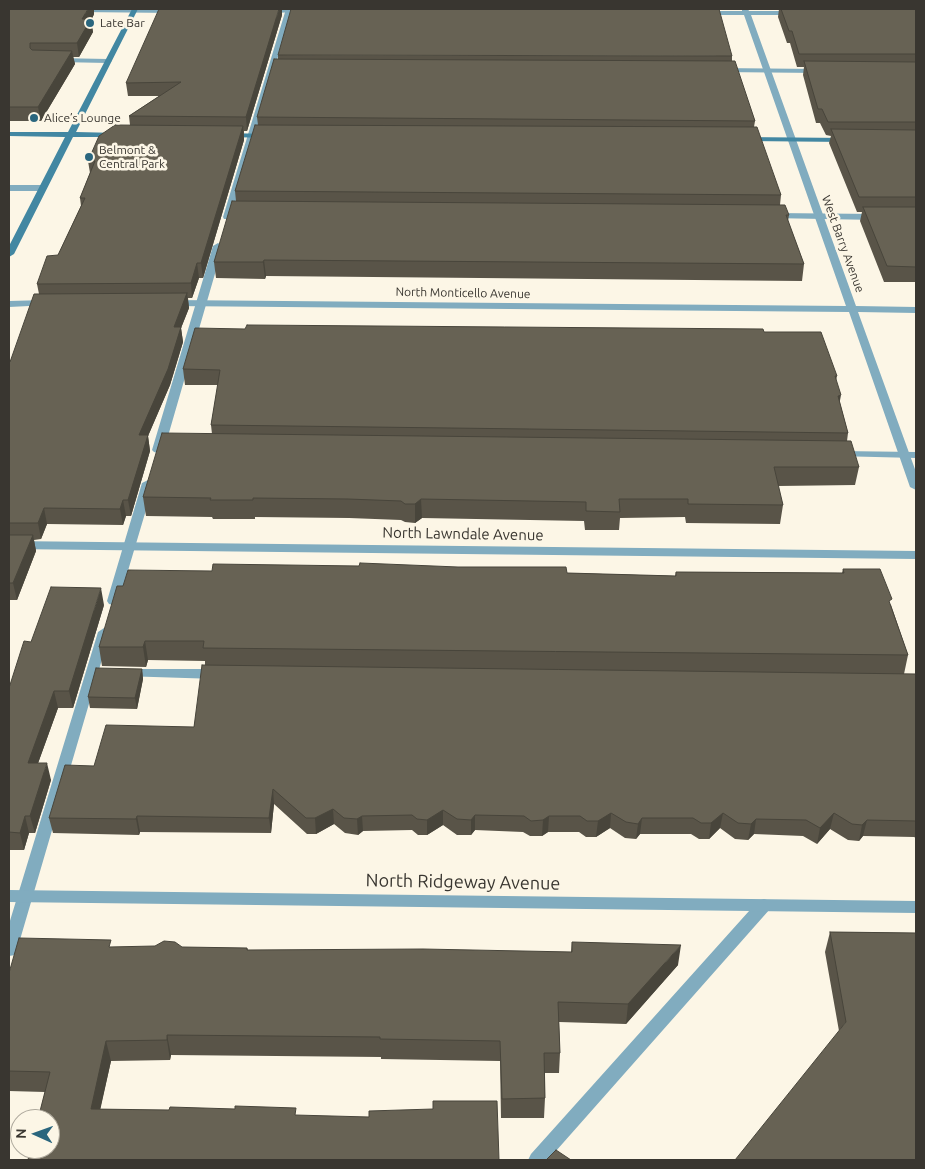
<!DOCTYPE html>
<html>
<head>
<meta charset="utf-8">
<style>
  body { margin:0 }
  #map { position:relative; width:925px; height:1169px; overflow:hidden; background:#fcf6e6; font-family:Ubuntu,sans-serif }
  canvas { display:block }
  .frame { position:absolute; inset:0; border:10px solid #393630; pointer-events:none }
  .north { position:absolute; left:10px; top:1109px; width:50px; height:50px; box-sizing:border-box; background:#fcf6e6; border:1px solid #aea99d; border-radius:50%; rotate:272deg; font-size:14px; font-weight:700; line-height:20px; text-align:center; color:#393630 }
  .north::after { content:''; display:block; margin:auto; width:18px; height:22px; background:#2a667e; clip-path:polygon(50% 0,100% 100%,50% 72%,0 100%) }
</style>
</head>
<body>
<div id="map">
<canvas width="925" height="1169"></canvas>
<div class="frame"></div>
<div class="north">N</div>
</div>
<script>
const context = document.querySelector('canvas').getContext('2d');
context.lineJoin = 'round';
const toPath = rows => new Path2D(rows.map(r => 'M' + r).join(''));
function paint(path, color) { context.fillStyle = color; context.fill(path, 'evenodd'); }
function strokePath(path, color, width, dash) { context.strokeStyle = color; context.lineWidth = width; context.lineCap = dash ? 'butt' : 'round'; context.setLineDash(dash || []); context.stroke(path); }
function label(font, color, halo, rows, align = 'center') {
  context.font = font + ' Ubuntu,sans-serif'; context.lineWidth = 5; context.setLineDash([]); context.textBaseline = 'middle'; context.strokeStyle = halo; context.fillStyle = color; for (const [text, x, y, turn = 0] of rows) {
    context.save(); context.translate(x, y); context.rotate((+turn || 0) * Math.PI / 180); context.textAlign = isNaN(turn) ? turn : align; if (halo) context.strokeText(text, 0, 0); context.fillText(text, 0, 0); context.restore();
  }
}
const lane = toPath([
  [286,9,292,9,231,217,230,219,224,219,223,217,286,9],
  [55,58,108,59,112,61,108,63,58,62,55,62,55,58],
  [718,68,818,69,822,71,818,73,721,72,717,70,718,68],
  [9,185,43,185,47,188,43,191,9,191,9,185],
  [774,213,876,214,880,217,876,220,771,218,771,214,774,213],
  [218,243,223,246,164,450,158,453,154,452,152,450,213,246,218,243],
  [839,451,916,452,916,458,835,456,833,454,835,452,839,451],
  [148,480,154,483,119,601,113,605,109,604,107,601,142,483,148,480],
  [104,628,110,632,17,950,15,955,9,956,9,924,98,632,104,628],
  [127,669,217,669,222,671,224,674,222,677,217,679,122,676,120,673,122,670,127,669],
  [764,899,770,901,772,905,770,909,548,1160,528,1160,531,1154,758,901,764,899]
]);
const street = toPath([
  [76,9,174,9,177,11,174,13,79,12,77,11,76,9],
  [306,9,308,10,308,12,266,13,263,11,266,9,306,9],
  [742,9,748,9,749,11,796,11,799,13,796,15,751,15,856,306,916,307,916,313,858,312,916,472,916,490,910,487,849,312,171,306,166,303,171,300,846,306,744,15,704,15,701,13,704,11,742,11,742,9],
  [46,300,51,303,49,305,9,307,9,301,46,300],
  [9,541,916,551,916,559,9,549,9,541],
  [9,890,916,901,916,913,9,902,9,890]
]);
const secondary = toPath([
  [132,9,138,9,76,132,119,133,123,135,119,137,73,137,14,254,9,257,9,246,65,137,9,136,9,132,68,132,132,9],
  [226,133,269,134,273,136,269,138,229,137,225,135,226,133],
  [743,137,846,138,850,140,846,142,746,141,743,141,743,137]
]);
const wall = toPath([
  [9,9,94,14,91,21,93,32,79,57,73,57,75,64,41,121,9,121],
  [775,9,916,9,916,282,884,282,860,221,862,212,857,212,829,143,831,136,826,135,820,123,816,123,803,75,804,67,797,67,790,43,787,43,778,17,779,9],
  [282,15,247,131,244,131,244,140,203,278,199,278,192,298,188,298,189,308,181,328,183,342,170,385,148,436,150,451,131,516,126,516,123,525,47,524,41,539,34,540,36,551,17,600,9,600,9,362,10,362,39,294,37,284,58,255,81,206,80,198,90,173,88,161,130,125,129,116,159,96,128,96,126,83],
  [278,55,732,56,732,61,755,121,754,127,781,195,780,205,789,215,788,221,804,264,802,281,266,276,265,279,216,278,214,262,236,201,235,191,258,125,257,117,278,59],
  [245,329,764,332,837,376,836,381,840,403,848,433,847,441,859,467,855,485,778,486,783,505,780,524,686,523,685,517,620,518,619,530,585,530,584,521,422,518,415,523,405,522,401,520,349,518,255,517,255,519,213,519,212,517,146,516,143,497,212,434,211,425,218,385,185,385,183,369],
  [843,569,891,605,908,655,904,674,916,674,916,838,914,837,863,836,859,841,848,840,830,829,817,844,803,836,754,834,748,840,735,839,720,828,709,839,699,839,691,834,640,834,636,839,625,838,610,828,596,837,586,837,579,832,548,832,542,836,530,836,523,832,475,830,471,835,457,835,443,825,427,835,418,835,412,830,363,831,358,835,345,833,334,824,316,834,307,834,274,804,271,833,140,832,139,835,53,833,49,818,94,766,194,727,205,665,205,661,148,660,146,667,102,666,99,647,123,586,212,571,567,573,675,576,676,572,842,573],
  [104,605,73,708,58,708,38,763,51,780,35,833,29,833,24,850,9,850,9,688,31,642],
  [142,669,143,679,137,709,90,708,88,697],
  [830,932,916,933,839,1031,825,952],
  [572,942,678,965,626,1024,559,1022,560,1053,559,1073,545,1073,545,1098,544,1118,501,1118,500,1061,381,1059,381,1057,171,1055,170,1060,111,1061,100,1109,297,1115,28,1160,45,1092,9,1091,9,973,112,947,247,948,248,950,571,952]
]);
const shadedWall = toPath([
  [88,9,94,9,94,14,91,21,93,32,79,57,77,43,82,19],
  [279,9,282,9,282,15,247,131,246,117],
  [72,51,75,64,41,121,38,107],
  [243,126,244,140,203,278,201,263],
  [264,260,266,276,265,279,263,262],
  [197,263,199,278,192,298,191,283],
  [187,293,189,308,181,328,183,342,170,385,148,436,150,451,131,516,128,500,139,435,174,327],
  [841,395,838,411,838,396],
  [421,499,422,518,415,523,415,504],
  [123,500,126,516,123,525,120,509],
  [44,508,47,524,41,539,38,523],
  [33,535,36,551,17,600,13,583],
  [101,588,104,605,73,708,69,691],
  [145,641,148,660,146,667,143,647],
  [142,669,143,679,137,709,135,698],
  [54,691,58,708,32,780,28,763],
  [47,763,51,780,35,833,30,816],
  [273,789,274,804,271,833,269,818],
  [333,809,334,824,316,834,315,818],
  [443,810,443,825,427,835,427,820],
  [611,813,610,828,596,837,598,821],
  [723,813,720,828,709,839,711,823],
  [834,813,830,829,817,844,820,828],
  [475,815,475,830,471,835,471,820],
  [25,816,29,833,24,850,20,833],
  [137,816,140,832,139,835,136,819],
  [362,816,363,831,358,835,357,819],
  [549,816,548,832,542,836,543,820],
  [642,818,640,834,636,839,638,824],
  [756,819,754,834,748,840,751,824],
  [867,820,863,836,859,841,862,825],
  [681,945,678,965,626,1024,628,1004],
  [167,1035,171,1055,170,1060,167,1040],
  [106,1041,111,1061,96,1129,91,1109]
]);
const building = toPath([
  [9,9,88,9,82,19,91,19,77,43,30,43,30,48,32,50,72,51,38,107,9,107,9,9],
  [159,9,279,9,246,117,129,116,181,82,126,83,159,9],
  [291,9,719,9,732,56,278,55,291,9],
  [781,9,916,9,916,54,799,54,792,31,789,31,781,9],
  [274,59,735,61,755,121,257,117,274,59],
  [804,61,916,62,916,122,828,122,822,109,818,109,804,61],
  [115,125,243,126,201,263,197,263,191,283,37,284,47,256,58,255,85,198,80,198,95,161,88,161,99,136,115,125],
  [255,125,757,127,781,195,235,191,255,125],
  [831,129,916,130,916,197,859,197,831,129],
  [232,201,785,205,789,215,786,215,804,264,264,260,263,262,214,262,232,201],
  [863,207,916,207,916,267,887,266,863,207],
  [187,293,174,327,181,327,168,369,139,435,148,435,128,500,123,500,120,509,44,508,38,523,9,523,9,362,10,362,34,294,187,293],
  [247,325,763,329,764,332,821,332,837,376,835,376,841,395,838,396,848,433,211,425,220,370,183,369,195,328,245,329,247,325],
  [162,433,851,441,859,467,774,467,783,505,688,504,688,499,619,499,620,512,586,511,586,502,421,499,415,504,405,504,401,501,348,499,253,498,253,500,210,500,211,498,143,497,162,433],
  [9,535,33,535,13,583,9,583,9,535],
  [360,563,458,567,566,567,567,573,676,576,676,572,844,573,843,569,880,569,892,599,889,601,908,655,203,648,204,641,145,641,143,647,99,647,117,586,123,586,128,570,212,571,213,564,359,566,360,563],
  [51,587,101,588,69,691,54,691,28,763,47,763,30,816,25,816,20,833,9,832,9,688,24,641,31,642,51,587],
  [202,665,916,674,916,821,867,820,862,825,852,824,834,813,820,828,806,820,756,819,751,824,738,823,723,813,711,823,701,823,693,818,642,818,638,824,626,822,611,813,598,821,587,821,580,816,549,816,543,820,531,821,524,816,475,815,471,820,457,819,443,810,427,820,417,819,412,815,362,816,357,819,344,818,333,809,315,818,306,818,273,789,269,818,137,816,136,819,49,818,65,765,94,766,106,725,194,727,202,665],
  [96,668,142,669,135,698,88,697,96,668],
  [830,932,916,933,916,1160,735,1160,846,1022,830,932],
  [19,938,111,940,109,947,155,946,164,941,175,942,182,947,247,948,247,950,423,949,572,952,572,942,681,945,628,1004,558,1002,560,1053,544,1053,545,1098,502,1099,500,1041,380,1039,380,1037,167,1035,167,1040,106,1041,91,1109,169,1110,170,1107,235,1109,235,1106,296,1108,295,1115,369,1117,369,1111,433,1109,433,1101,497,1101,499,1160,28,1160,30,1149,50,1149,50,1119,38,1119,50,1072,9,1071,9,973,19,938],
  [556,1150,571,1160,546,1160,556,1150]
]);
const markers = [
  [90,23,5,"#2a667e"],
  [34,118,5,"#2a667e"],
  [89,157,5,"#2a667e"]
];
const farPoinames = [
  ["Late Bar",100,23],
  ["Alice’s Lounge",44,118],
  ["Belmont &",99,150],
  ["Central Park",99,164]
];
const farStreetnames = [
  ["West Barry Avenue",843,244,70],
  ["North Monticello Avenue",463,293,1]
];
const streetNames = [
  ["North Lawndale Avenue",463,534,1]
];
const nearStreetnames = [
  ["North Ridgeway Avenue",463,882,1]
];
paint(lane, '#81acbf');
paint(street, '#81acbf');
paint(secondary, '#4287a2');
paint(wall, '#595448');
paint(shadedWall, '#48453b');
paint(building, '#676254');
strokePath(building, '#48453b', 1);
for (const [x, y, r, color] of markers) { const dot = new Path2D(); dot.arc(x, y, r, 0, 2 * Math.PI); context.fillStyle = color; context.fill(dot); strokePath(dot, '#fcf6e6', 2); }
label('12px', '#393630', '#fcf6e6', farPoinames, 'left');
label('12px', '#393630', '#fcf6e6', farStreetnames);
label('15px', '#393630', '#fcf6e6', streetNames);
label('18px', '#393630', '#fcf6e6', nearStreetnames);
</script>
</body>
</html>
